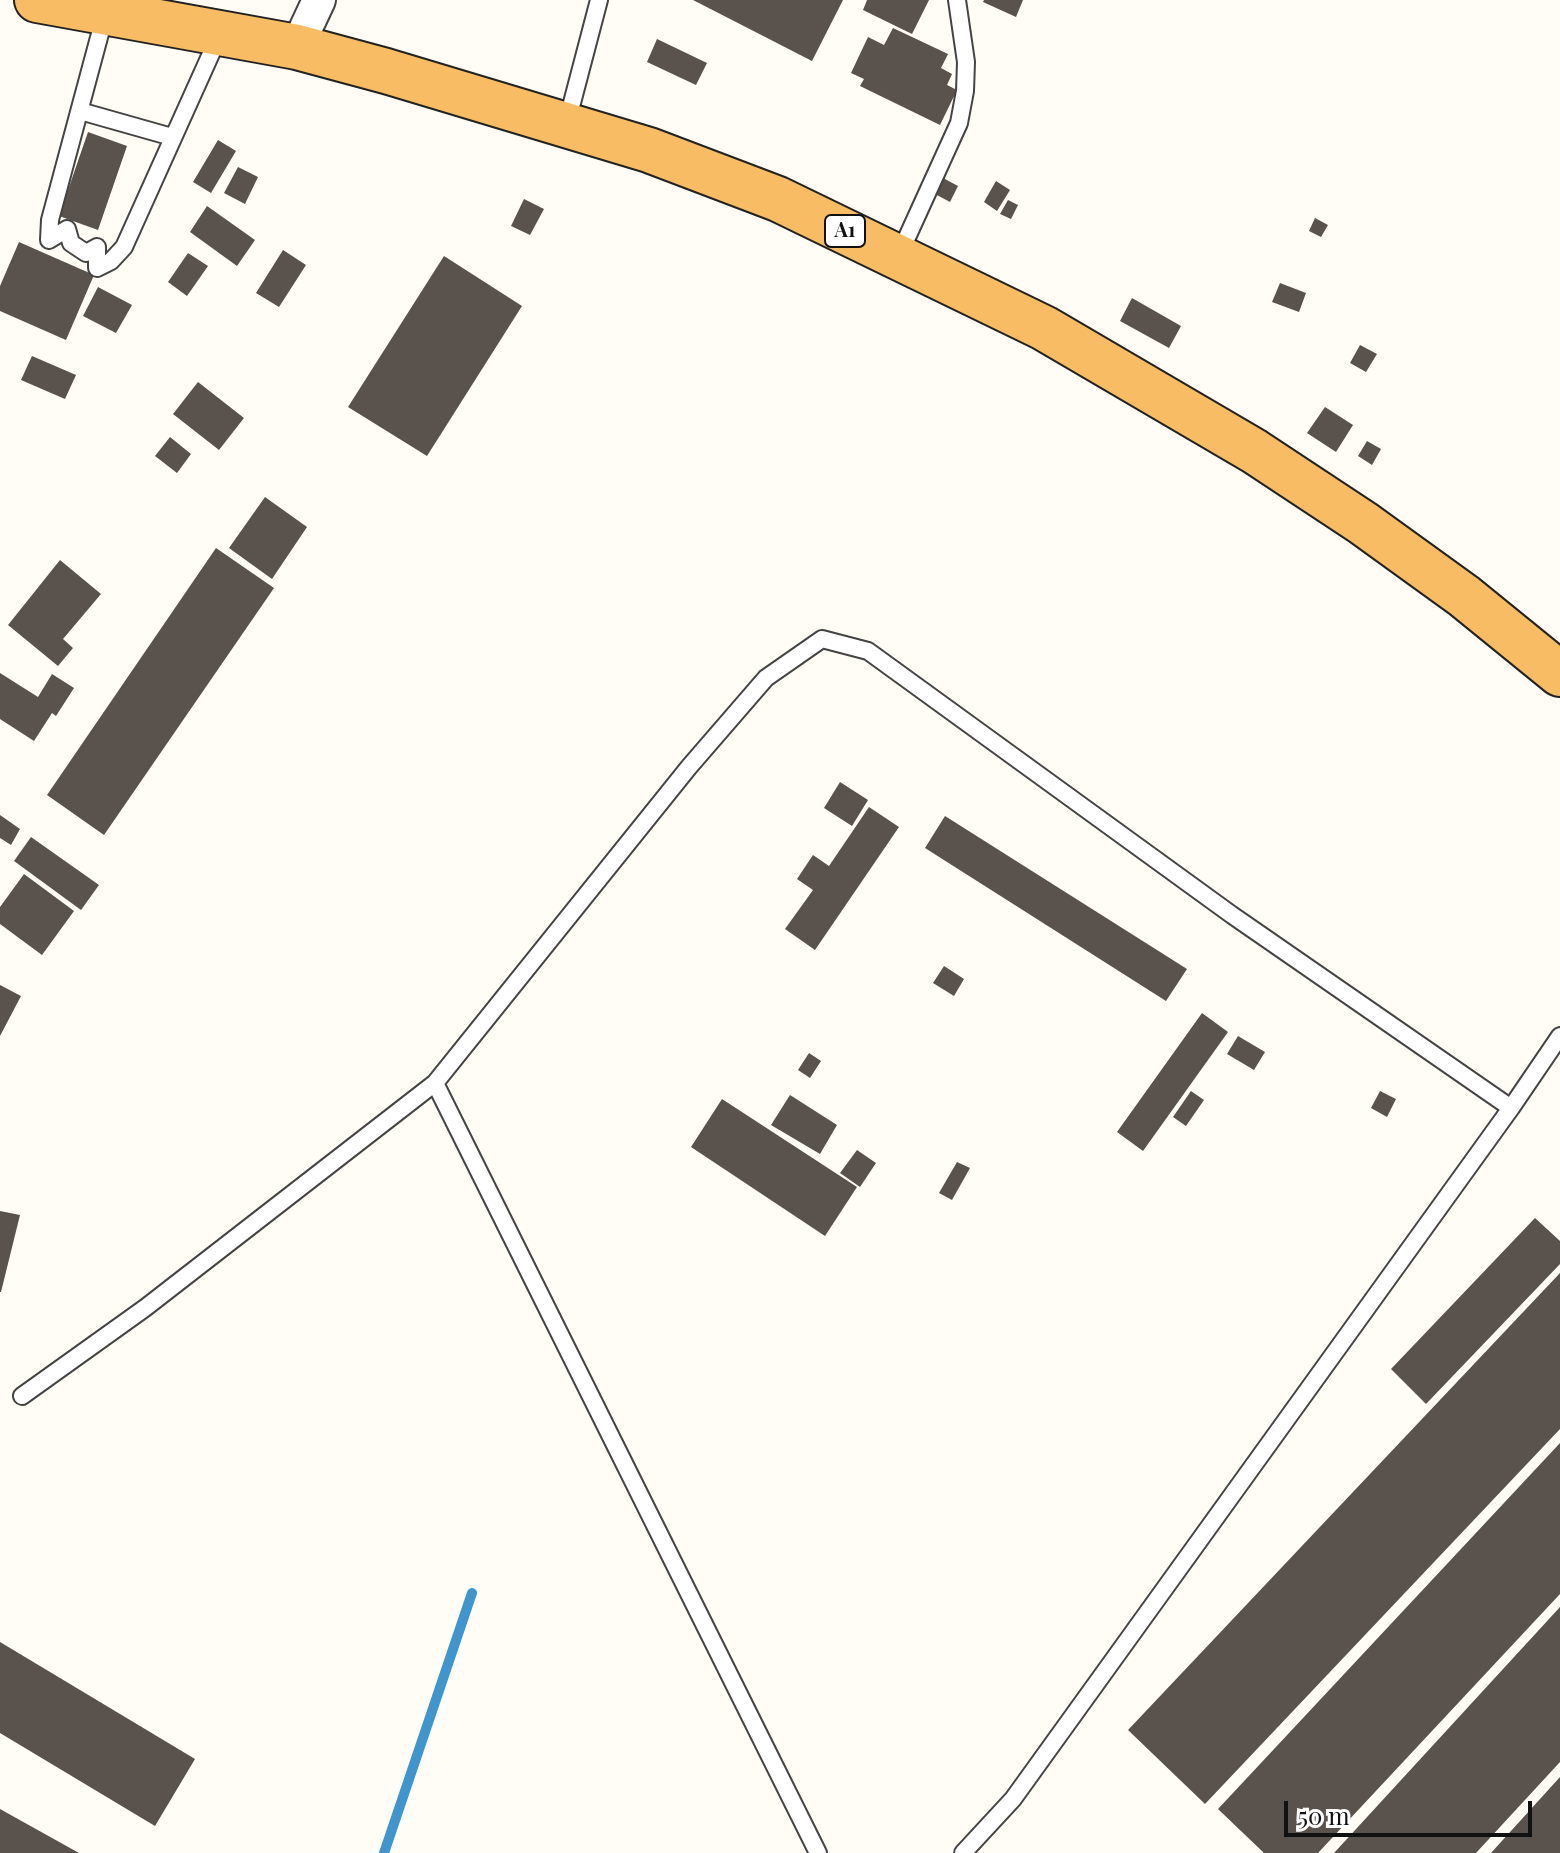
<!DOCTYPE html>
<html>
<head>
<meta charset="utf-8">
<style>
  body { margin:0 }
  #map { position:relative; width:1560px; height:1853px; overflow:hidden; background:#fffdf5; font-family:"Playfair Display",serif }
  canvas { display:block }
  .scale { position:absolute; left:1284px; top:1801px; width:248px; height:36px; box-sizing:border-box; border:4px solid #111; border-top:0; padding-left:10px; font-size:24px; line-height:28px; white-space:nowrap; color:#111; -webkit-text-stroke:6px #fff; paint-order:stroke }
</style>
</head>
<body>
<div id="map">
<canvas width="1560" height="1853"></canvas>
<div class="scale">50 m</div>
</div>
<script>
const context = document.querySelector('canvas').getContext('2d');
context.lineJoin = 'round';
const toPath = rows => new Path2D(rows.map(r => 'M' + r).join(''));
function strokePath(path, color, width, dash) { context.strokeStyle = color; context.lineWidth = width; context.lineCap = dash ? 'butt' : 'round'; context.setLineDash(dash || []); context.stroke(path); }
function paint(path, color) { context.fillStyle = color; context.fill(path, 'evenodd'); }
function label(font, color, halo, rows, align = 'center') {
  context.font = font + ' "Playfair Display",serif'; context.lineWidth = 8; context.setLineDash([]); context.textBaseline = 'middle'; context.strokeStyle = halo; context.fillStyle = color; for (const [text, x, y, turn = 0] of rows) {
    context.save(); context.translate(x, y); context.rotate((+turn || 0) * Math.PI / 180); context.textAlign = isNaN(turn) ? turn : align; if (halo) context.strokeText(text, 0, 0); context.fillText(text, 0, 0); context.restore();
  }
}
const stream = toPath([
  [384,1853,472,1593]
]);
const building = toPath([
  [693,0,843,0,812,61],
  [867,0,929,0,912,34,863,10],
  [984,0,1023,0,1016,17,983,2],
  [893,28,948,54,941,68,952,74,947,85,957,90,940,125,860,86,864,79,851,73,868,37,884,45],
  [657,39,707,63,696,85,647,62],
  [88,132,127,146,98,230,59,216],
  [218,140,236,151,211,193,193,182],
  [238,167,258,177,245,204,224,193],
  [943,178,958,186,950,202,935,194],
  [996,181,1010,190,997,211,984,202],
  [524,199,544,209,530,235,511,226],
  [1008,200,1018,205,1011,219,1000,214],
  [207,206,255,240,237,266,190,232],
  [1315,218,1328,225,1321,237,1309,231],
  [19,242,94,275,66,340,0,311,0,286],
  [283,250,306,265,279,307,256,293],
  [188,253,208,266,187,296,168,282],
  [444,256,522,306,427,456,348,407],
  [1280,283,1306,293,1299,312,1272,302],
  [98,287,132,305,116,333,83,316],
  [1132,298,1181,326,1169,348,1120,321],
  [1360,345,1377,354,1366,372,1350,363],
  [32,356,76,375,65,399,21,380],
  [198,382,244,418,219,450,173,414],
  [1325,407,1353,425,1336,452,1307,433],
  [170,437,191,454,177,473,155,456],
  [1367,441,1381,449,1372,465,1358,456],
  [265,497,307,527,272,579,229,548],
  [216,548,274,588,104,835,47,795],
  [60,560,101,594,63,639,73,648,58,666,8,625],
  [0,673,38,697,52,674,74,688,56,716,52,713,34,741,0,719],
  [840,782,868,800,852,826,824,808],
  [869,807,899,827,815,950,785,929,813,890,797,879,813,855,829,866],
  [0,815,20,829,11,845,0,838],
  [945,816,1187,969,1166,1001,925,848],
  [31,837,99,885,81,910,14,861],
  [24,874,74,911,42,955,0,924,0,907],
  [944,966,964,979,954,996,933,983],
  [0,985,21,996,0,1036],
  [1202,1013,1228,1032,1143,1151,1117,1132],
  [1238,1036,1265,1052,1254,1070,1227,1054],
  [809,1053,821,1061,810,1078,798,1070],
  [1191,1091,1204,1100,1186,1126,1173,1117],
  [1380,1091,1396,1099,1387,1117,1371,1108],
  [790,1095,837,1125,820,1154,771,1125],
  [722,1099,857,1187,825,1236,691,1147],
  [857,1150,876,1163,860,1187,840,1173],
  [957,1162,970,1168,952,1200,939,1193],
  [0,1211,20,1215,1,1292,0,1292],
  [1535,1218,1560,1241,1560,1264,1426,1404,1391,1369],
  [1560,1273,1560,1429,1205,1804,1128,1730],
  [1560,1443,1560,1594,1318,1853,1264,1853,1218,1809],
  [1560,1607,1560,1762,1476,1853,1334,1853],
  [0,1642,195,1759,155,1826,0,1733],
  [1560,1777,1560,1853,1491,1853],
  [0,1809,79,1853,0,1853]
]);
const service = toPath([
  [105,15,50,220,49,240,67,229,71,243,86,253,97,247,97,268,111,261,124,247,219,36],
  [80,111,172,137],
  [567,122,599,0],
  [899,255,959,123,965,91,966,62,957,0],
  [435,1083,818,1853],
  [22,1396,145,1308,435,1083,689,767,766,678,822,639,868,651,1232,915,1511,1108],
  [963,1853,1013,1799,1511,1108,1560,1036]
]);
const minor = toPath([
  [297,47,319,0]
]);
const trunk = toPath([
  [37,0,297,47,386,71,649,150,778,199,1044,328,1254,451,1363,523,1464,596,1560,674]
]);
const shields = [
  [845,231,40]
];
const shieldNames = [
  ["A1",845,231]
];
strokePath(stream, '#3f96cf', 10);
paint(building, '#5a524d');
strokePath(service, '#444', 20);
strokePath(minor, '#444', 36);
strokePath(trunk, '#222', 48);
strokePath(service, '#fff', 16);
strokePath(minor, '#fff', 32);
strokePath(trunk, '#f7bc64', 44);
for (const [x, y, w] of shields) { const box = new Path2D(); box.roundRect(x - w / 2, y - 16, w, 32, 6); context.fillStyle = '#fff'; context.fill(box); strokePath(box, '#111', 2); }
label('bold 20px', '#111', null, shieldNames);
</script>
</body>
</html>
